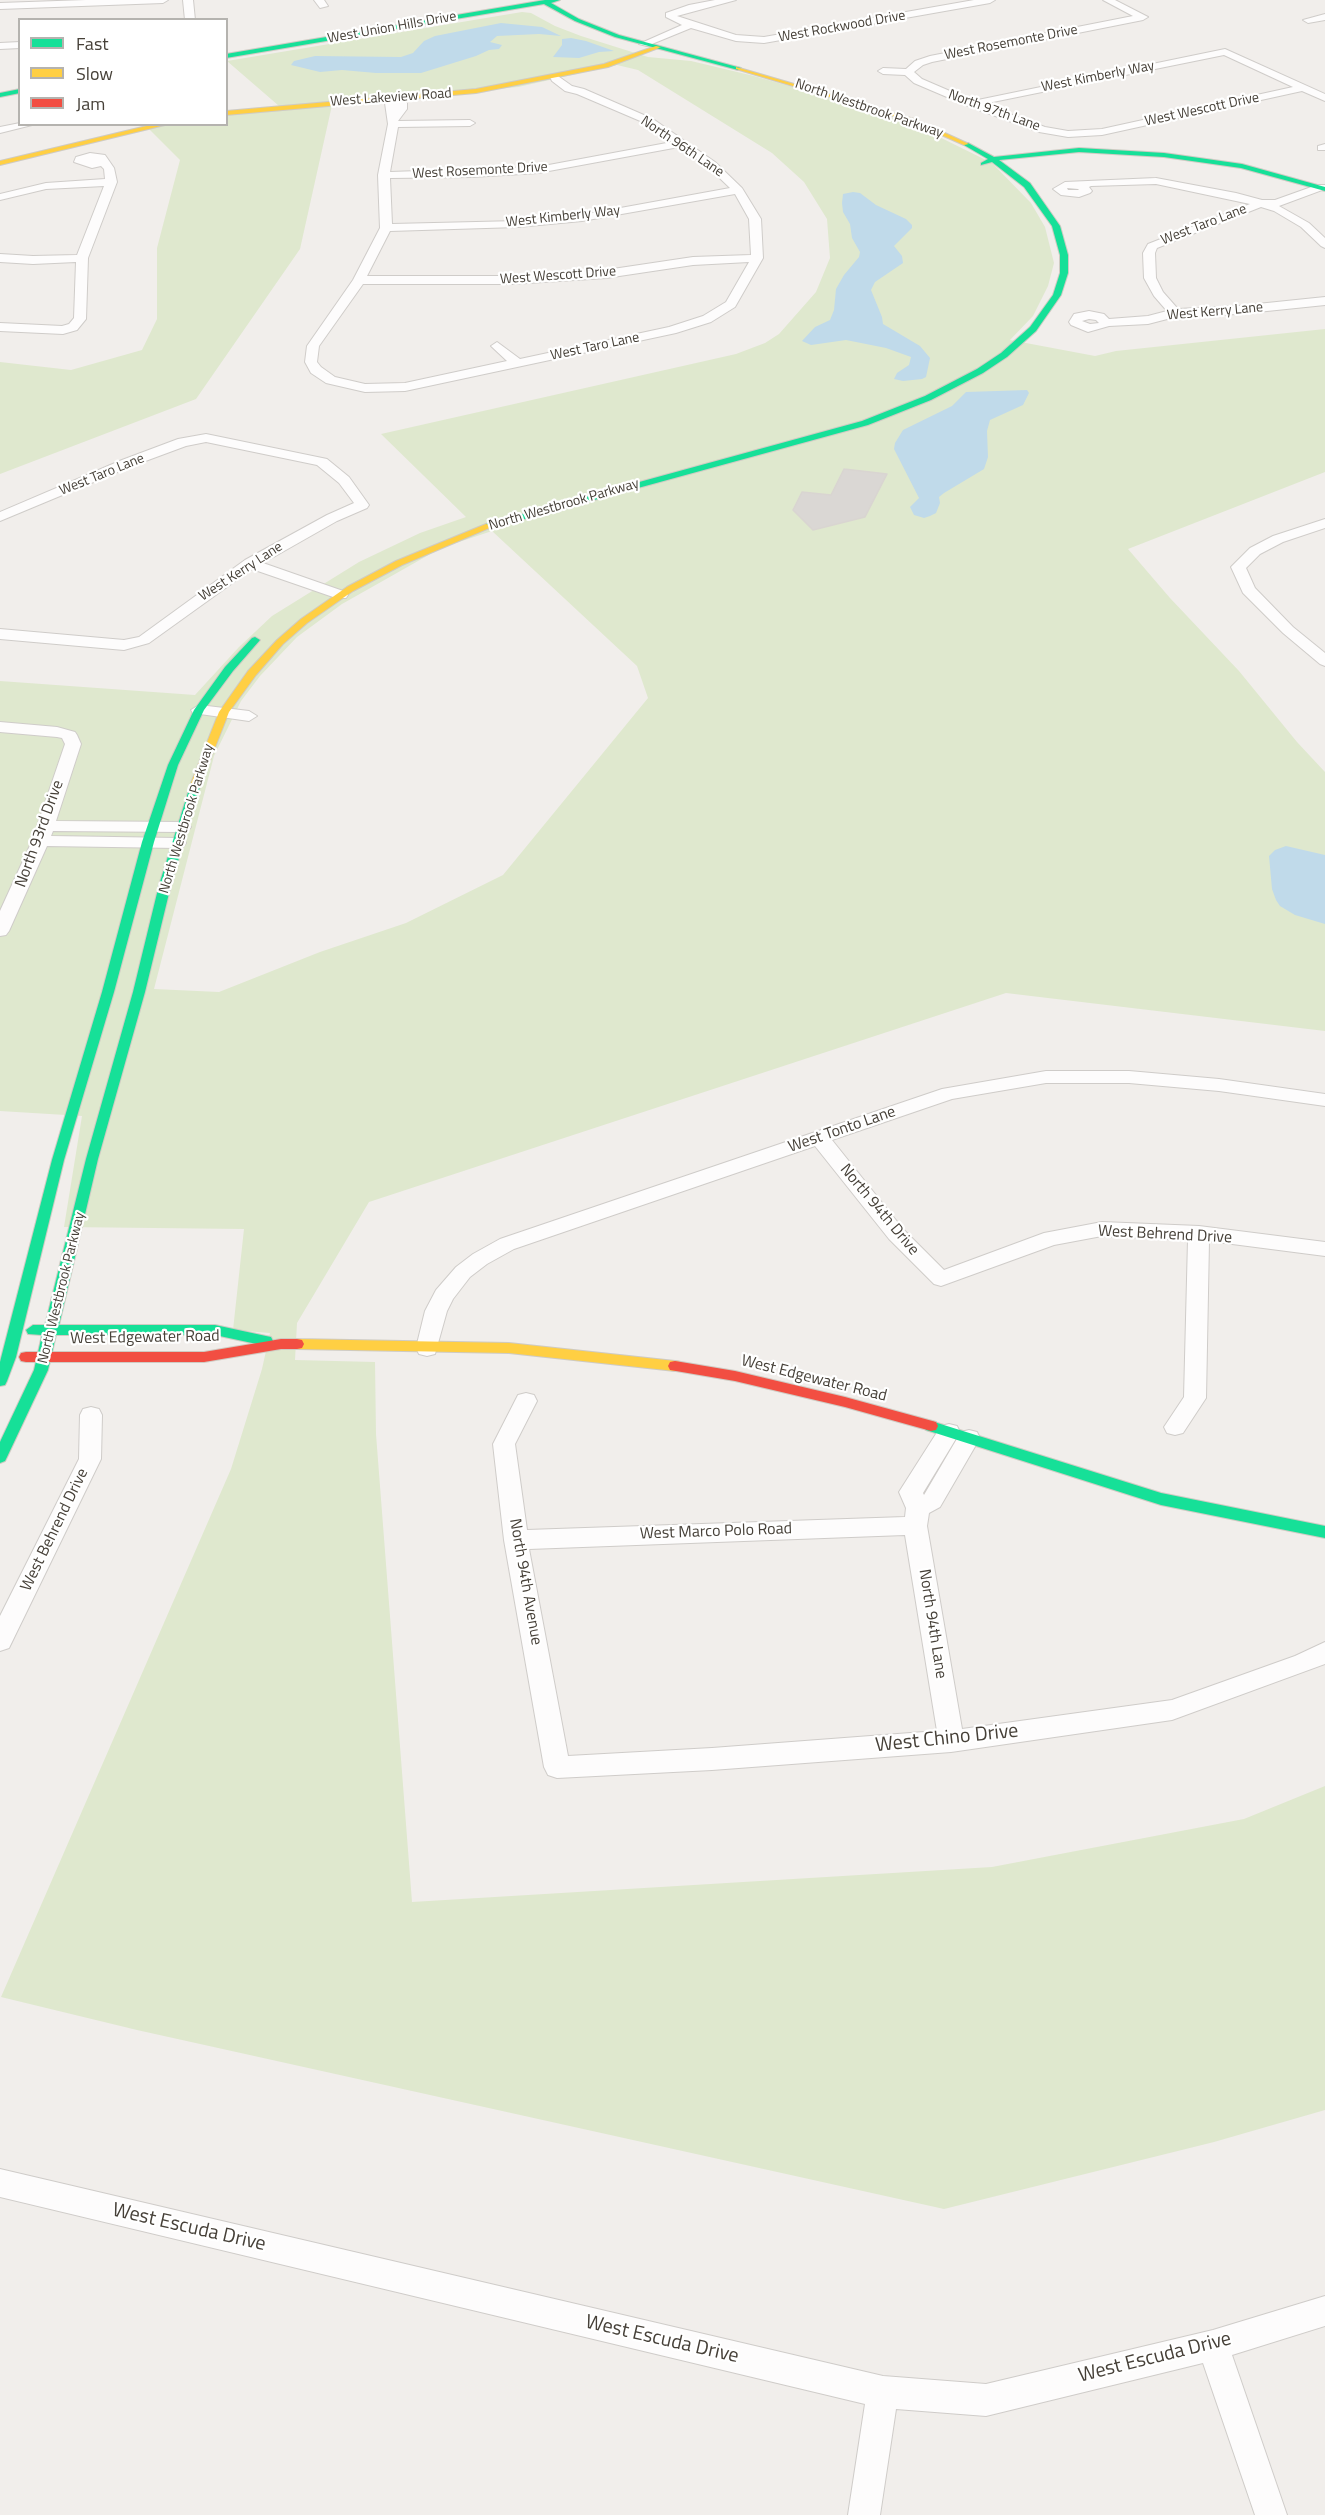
<!DOCTYPE html>
<html>
<head>
<meta charset="utf-8">
<style>
  body { margin:0 }
  #map { position:relative; width:1325px; height:2515px; overflow:hidden; background:#f1eeeb; font-family:"Titillium Web",sans-serif }
  canvas { display:block }
  .legend { position:absolute; left:18px; top:18px; width:210px; height:108px; box-sizing:border-box; background:#fff; border:2px solid #b5b3af; margin:0; padding:8px 10px; list-style:none; font-size:18px; color:#464038 }
  .legend li { display:flex; align-items:center; gap:12px; height:30px }
  .legend b { width:30px; border:2px solid #b5b3af }
</style>
</head>
<body>
<div id="map">
<canvas width="1325" height="2515"></canvas>
<ul class="legend">
<li><b style="height:8px;background:#16e098"></b>Fast</li>
<li><b style="height:8px;background:#ffcf43"></b>Slow</li>
<li><b style="height:8px;background:#f24e42"></b>Jam</li>
</ul>
</div>
<script>
const context = document.querySelector('canvas').getContext('2d');
context.lineJoin = 'round';
function paint(path, color) { context.fillStyle = color; context.fill(path, 'evenodd'); }
const toPath = rows => new Path2D(rows.map(r => 'M' + r).join(''));
function strokePath(path, color, width, dash) { context.strokeStyle = color; context.lineWidth = width; context.lineCap = dash ? 'butt' : 'round'; context.setLineDash(dash || []); context.stroke(path); }
function label(font, color, halo, rows, align = 'center') {
  context.font = font + ' "Titillium Web",sans-serif'; context.lineWidth = 4.5; context.setLineDash([]); context.textBaseline = 'middle'; context.strokeStyle = halo; context.fillStyle = color; for (const [text, x, y, turn = 0] of rows) {
    context.save(); context.translate(x, y); context.rotate((+turn || 0) * Math.PI / 180); context.textAlign = isNaN(turn) ? turn : align; if (halo) context.strokeText(text, 0, 0); context.fillText(text, 0, 0); context.restore();
  }
}
const green = toPath([
  [522,12,531,13,555,26,581,36,648,57,691,61,754,76,864,107,923,129,992,163,1031,203,1045,227,1054,263,1048,286,1033,316,1010,340,1095,356,1116,351,1325,329,1325,472,1128,549,1170,598,1239,671,1297,742,1325,772,1325,1031,1006,993,369,1202,297,1323,295,1360,375,1362,376,1434,412,1902,992,1867,1244,1819,1325,1786,1325,2110,1214,2142,944,2209,137,2030,1,1997,231,1469,262,1369,270,1333,233,1330,244,1229,64,1227,82,1116,0,1111,0,681,195,695,239,647,272,616,359,562,420,533,466,517,381,434,736,354,765,343,779,334,816,292,830,258,827,219,804,182,772,153,638,70,617,65,518,87,332,105,300,249,196,399,0,474,0,362,71,370,142,350,157,319,157,248,180,160,148,128,166,124,226,124,227,113,279,106,227,61],
  [492,531,637,666,648,698,503,875,406,923,320,952,219,992,154,989,214,756,241,701,260,676,297,637,342,604,441,548]
]);
const water = toPath([
  [501,23,542,27,561,36,539,34,497,36,490,42,502,45,499,49,489,50,476,56,421,73,376,73,342,70,320,72,291,65,294,61,315,56,401,57,413,53,424,41,435,36],
  [571,38,586,41,614,51,599,52,579,58,553,57,562,45,562,39],
  [853,192,860,193,876,205,906,219,912,225,912,228,894,246,902,256,903,263,875,282,871,290,882,317,883,324,920,346,930,358,926,377,922,379,903,381,894,379,897,373,909,365,911,357,886,348,846,340,811,345,802,341,815,327,830,320,834,310,836,289,844,275,859,257,860,252,852,238,850,224,843,212,842,203,843,194],
  [1027,390,1029,393,1023,405,990,420,987,431,988,457,984,469,944,493,939,497,940,503,936,513,930,516,924,518,914,515,910,507,919,498,894,449,895,443,903,430,952,406,966,392],
  [1286,846,1325,855,1325,924,1295,915,1280,906,1276,900,1272,889,1269,856,1275,850]
]);
const building = toPath([
  [844,469,887,474,865,517,813,530,793,510,802,492,831,495,844,469]
]);
const street = toPath([
  [86,0,168,0,163,3,0,9,0,3,86,0],
  [183,0,193,0,195,20,185,20,183,0],
  [314,0,324,0,328,6,320,8,314,0],
  [715,0,736,0,677,16,736,35,764,37,974,0,995,0,990,3,764,43,736,41,691,28,647,46,639,44,682,25,666,17,666,13,689,5,715,0],
  [1103,0,1115,0,1148,17,1143,20,932,62,923,65,914,72,922,79,973,101,1225,49,1325,94,1325,101,1302,91,1102,135,1068,137,1039,132,968,106,914,83,905,75,883,74,878,71,883,68,906,69,915,61,930,56,1133,16,1103,0],
  [1224,55,1293,87,1102,129,1068,131,1045,127,983,104,1224,55],
  [1325,14,1325,20,1308,23,1303,20,1325,14],
  [20,42,20,48,0,49,0,43,20,42],
  [555,74,572,86,584,89,653,119,715,162,742,188,761,219,763,258,735,307,711,322,676,333,405,391,365,392,326,383,311,373,305,362,307,346,353,280,380,228,378,175,388,124,385,103,391,97,399,97,407,103,407,109,398,121,470,120,475,123,470,126,398,127,390,172,538,167,672,142,645,123,577,94,565,91,552,81,550,77,555,74],
  [679,147,707,166,730,188,582,215,518,221,392,224,390,178,472,177,538,173,679,147],
  [735,194,749,219,751,255,693,257,606,270,512,276,367,276,390,231,518,227,582,221,735,194],
  [749,262,726,302,703,316,669,327,520,359,497,342,491,346,507,361,405,383,365,384,335,377,321,367,317,362,319,346,363,284,512,284,606,278,693,265,749,262],
  [20,123,36,124,0,133,0,127,20,123],
  [1325,144,1325,150,1318,150,1318,146,1325,144],
  [90,153,105,155,114,168,117,182,88,258,86,319,77,330,63,334,0,331,0,323,62,326,69,324,74,318,76,262,33,264,0,262,0,254,33,256,77,255,104,186,46,189,0,200,0,194,46,183,105,179,104,169,101,166,92,168,74,162,76,157,90,153],
  [1156,178,1236,193,1262,200,1275,200,1317,185,1325,185,1325,189,1279,206,1309,223,1325,238,1325,248,1321,246,1301,227,1274,211,1261,207,1157,248,1155,253,1156,278,1163,292,1178,309,1238,306,1325,297,1325,305,1238,314,1175,317,1148,324,1109,326,1088,332,1071,325,1069,322,1074,314,1089,311,1104,314,1109,319,1148,316,1167,311,1154,296,1144,278,1143,253,1148,244,1250,204,1156,184,1091,186,1089,187,1092,191,1090,193,1079,197,1061,195,1053,189,1065,182,1156,178],
  [1067,188,1078,189,1079,190,1068,190,1067,188],
  [1089,319,1096,320,1099,323,1090,324,1082,321,1089,319],
  [206,434,327,459,349,477,369,505,367,508,337,521,263,563,346,592,348,595,346,598,336,598,252,569,149,643,124,650,0,639,0,629,124,640,139,637,245,560,327,515,354,503,339,483,317,465,206,442,186,446,132,466,0,521,0,512,122,460,178,439,206,434],
  [1325,519,1325,528,1283,542,1260,554,1246,568,1255,588,1293,627,1325,653,1325,666,1320,664,1283,633,1243,593,1231,567,1250,548,1273,536,1325,519],
  [199,705,249,711,257,716,249,721,193,713,191,710,199,705],
  [0,722,57,727,75,732,77,735,81,744,56,821,182,822,188,823,191,827,188,831,182,832,53,831,51,836,177,838,183,839,186,843,183,847,177,848,47,846,9,931,6,935,0,936,0,911,32,841,65,744,62,738,57,737,0,732,0,722],
  [1046,1071,1129,1071,1219,1079,1325,1094,1325,1106,1219,1091,1129,1083,1046,1083,952,1099,832,1140,903,1229,944,1270,1044,1233,1102,1222,1199,1226,1325,1242,1325,1256,1209,1241,1206,1398,1183,1433,1175,1435,1167,1433,1164,1427,1184,1397,1188,1240,1102,1236,1054,1245,941,1286,934,1284,889,1239,815,1146,514,1249,487,1264,470,1277,453,1299,447,1311,435,1354,427,1356,419,1354,416,1348,425,1311,436,1290,456,1267,473,1254,500,1239,942,1089,1046,1071],
  [526,1393,534,1395,537,1401,515,1444,527,1530,905,1517,906,1508,899,1492,941,1426,949,1424,957,1426,960,1432,923,1493,924,1495,961,1432,969,1430,977,1432,980,1438,940,1507,929,1513,927,1526,962,1729,1172,1700,1295,1656,1325,1642,1325,1664,1172,1720,951,1752,712,1770,557,1778,548,1775,544,1767,504,1540,493,1444,518,1395,526,1393],
  [905,1535,937,1731,712,1748,568,1756,529,1549,905,1535],
  [91,1407,99,1409,102,1415,101,1459,9,1648,0,1651,0,1616,79,1459,80,1415,83,1409,91,1407],
  [0,2169,883,2376,986,2384,1213,2330,1325,2296,1325,2326,1232,2355,1287,2515,1255,2515,1203,2363,986,2416,896,2409,880,2515,848,2515,865,2404,0,2197,0,2169]
]);
const fast = toPath([
  [545,0,560,0,551,3,579,19,619,35,741,68,738,70,615,37,575,21,544,4,226,58,226,54,545,0],
  [20,89,20,93,0,97,0,93,20,89],
  [964,143,968,143,994,157,1079,148,1164,153,1242,164,1325,187,1325,191,1241,168,1164,157,1079,152,999,160,1030,183,1060,226,1068,255,1068,273,1061,295,1036,331,1007,357,983,373,931,400,868,425,492,528,486,528,486,524,862,421,925,396,977,369,1001,353,1030,327,1053,295,1060,273,1060,255,1052,226,1024,187,992,162,981,165,981,163,988,159,964,145,964,143],
  [255,637,260,640,233,671,204,710,178,765,154,842,114,992,64,1160,16,1357,7,1381,5,1385,0,1386,0,1362,52,1160,102,992,142,842,168,765,194,710,225,667,252,638,255,637],
  [196,780,201,783,171,885,145,992,98,1159,59,1325,215,1325,266,1336,271,1337,273,1341,271,1345,266,1346,215,1335,56,1335,48,1370,7,1457,5,1461,0,1463,0,1442,34,1370,42,1335,28,1334,26,1330,33,1325,45,1325,86,1159,133,992,159,885,191,783,196,780],
  [931,1421,1161,1493,1325,1526,1325,1538,1161,1505,926,1430,924,1426,926,1422,931,1421]
]);
const slow = toPath([
  [656,46,661,47,608,67,476,93,226,115,226,111,476,89,604,64,656,46],
  [736,67,914,119,969,144,964,145,910,121,736,69,736,67],
  [155,124,169,124,0,165,0,161,155,124],
  [486,524,494,526,402,565,353,591,307,623,283,644,256,675,229,712,201,783,200,785,192,785,191,783,219,712,248,671,277,640,301,619,347,587,396,561,486,524],
  [297,1339,509,1343,675,1361,680,1362,682,1366,680,1370,675,1371,509,1353,297,1349,292,1348,290,1344,292,1340,297,1339]
]);
const jam = toPath([
  [281,1339,297,1339,302,1340,304,1344,302,1348,297,1349,281,1349,204,1362,26,1362,21,1361,19,1357,21,1353,26,1352,204,1352,281,1339],
  [675,1361,735,1371,845,1397,936,1422,938,1426,936,1430,931,1431,845,1407,735,1381,670,1370,668,1366,670,1362,675,1361]
]);
const farStreetnames = [
  ["West Rockwood Drive",842,27,-10],
  ["West Union Hills Drive",392,28,-10],
  ["West Rosemonte Drive",1011,43,-11],
  ["West Kimberly Way",1098,77,-11],
  ["West Lakeview Road",391,98,-4],
  ["North Westbrook Parkway",869,109,19],
  ["West Wescott Drive",1202,110,-12],
  ["North 97th Lane",994,111,20],
  ["North 96th Lane",682,147,34],
  ["West Rosemonte Drive",480,171,-3],
  ["West Kimberly Way",563,217,-6],
  ["West Taro Lane",1204,225,-21],
  ["West Wescott Drive",558,276,-4],
  ["West Kerry Lane",1215,312,-5],
  ["West Taro Lane",595,347,-12],
  ["West Taro Lane",102,475,-22],
  ["North Westbrook Parkway",564,505,-16],
  ["West Kerry Lane",241,572,-33],
  ["North Westbrook Parkway",187,819,-73],
  ["North Westbrook Parkway",62,1288,-76]
];
const streetNames = [
  ["North 93rd Drive",40,834,-70],
  ["West Tonto Lane",842,1130,-19],
  ["North 94th Drive",879,1210,50],
  ["West Behrend Drive",1165,1235,3],
  ["West Edgewater Road",145,1338,-1],
  ["West Edgewater Road",814,1379,14],
  ["West Behrend Drive",55,1530,-64],
  ["West Marco Polo Road",716,1532,-2],
  ["North 94th Avenue",525,1582,80],
  ["North 94th Lane",932,1624,81]
];
const nearStreetnames = [
  ["West Chino Drive",947,1739,-6],
  ["West Escuda Drive",189,2228,13],
  ["West Escuda Drive",662,2340,13],
  ["West Escuda Drive",1155,2358,-14]
];
paint(green, '#dfe8ce');
paint(water, '#c0daea');
paint(building, '#dad7d4');
strokePath(building, '#d9d5d1', 1.5);
strokePath(street, '#cfccc9', 2);
strokePath(fast, '#cfcbc3', 2);
strokePath(slow, '#cfcbc3', 2);
strokePath(jam, '#cfcbc3', 2);
paint(street, '#fdfcfc');
paint(fast, '#16e098');
paint(slow, '#ffcf43');
paint(jam, '#f24e42');
label('14px', '#464038', '#fff', farStreetnames);
label('16px', '#464038', '#fff', streetNames);
label('20px', '#464038', '#fff', nearStreetnames);
</script>
</body>
</html>
